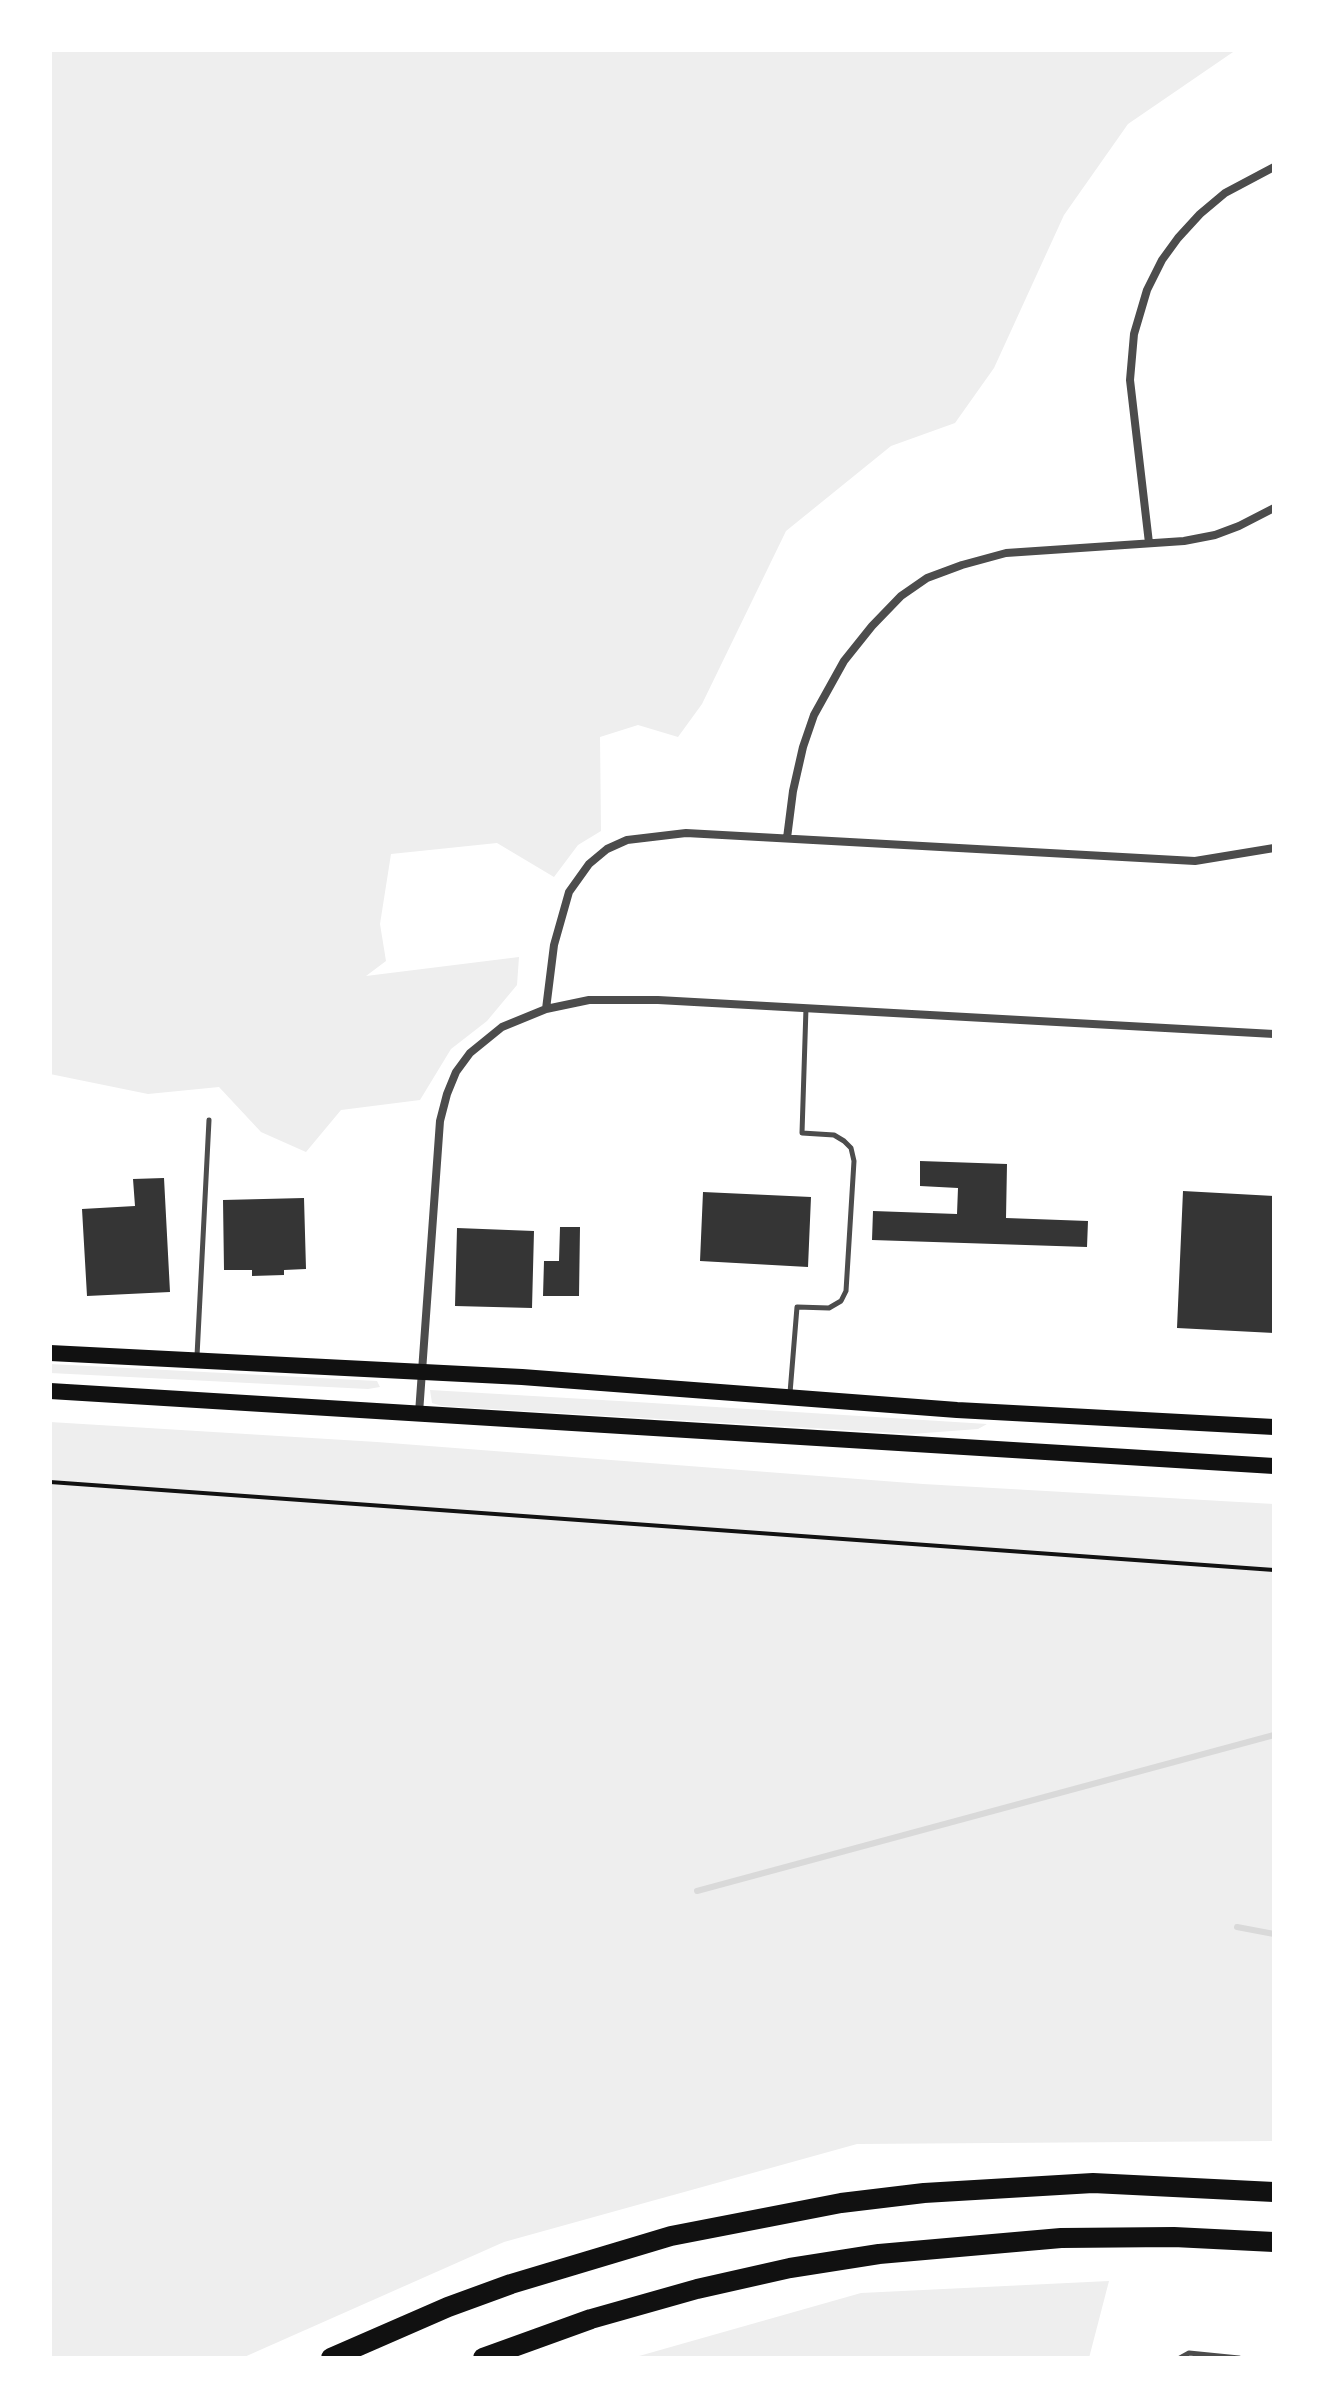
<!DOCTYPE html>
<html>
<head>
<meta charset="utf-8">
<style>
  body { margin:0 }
  #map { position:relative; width:1324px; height:2408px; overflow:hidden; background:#fff; font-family:"Fira Sans",sans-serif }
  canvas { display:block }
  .frame { position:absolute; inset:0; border:52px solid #fff; pointer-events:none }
</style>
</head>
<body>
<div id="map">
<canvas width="1324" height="2408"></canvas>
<div class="frame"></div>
</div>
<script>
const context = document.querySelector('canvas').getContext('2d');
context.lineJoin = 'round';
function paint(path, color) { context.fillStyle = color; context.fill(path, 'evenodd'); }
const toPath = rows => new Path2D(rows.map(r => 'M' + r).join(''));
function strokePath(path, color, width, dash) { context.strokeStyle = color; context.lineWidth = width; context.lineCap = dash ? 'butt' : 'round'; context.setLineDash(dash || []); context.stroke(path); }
const green = toPath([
  [50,50,1236,50,1128,124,1064,215,994,368,955,423,891,446,786,531,702,704,678,737,638,725,600,737,601,831,578,845,554,877,497,843,391,854,380,924,386,961,366,976,519,957,517,985,487,1021,451,1049,420,1100,341,1110,306,1152,261,1132,219,1087,148,1094,50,1074],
  [50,1364,377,1381,380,1387,368,1389,50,1373],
  [430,1390,636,1402,987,1424,978,1429,912,1434,442,1406,432,1403],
  [50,1422,377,1442,923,1484,1274,1504,1274,2141,857,2144,504,2242,242,2358,50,2358],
  [1109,2281,1089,2358,632,2358,861,2293]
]);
const stream = toPath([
  [697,1891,1274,1735],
  [1237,1927,1274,1934]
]);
const building = toPath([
  [920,1161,1007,1164,1006,1218,1088,1221,1087,1247,872,1240,873,1211,957,1214,958,1188,920,1186],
  [164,1178,170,1292,87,1296,82,1209,135,1206,133,1179],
  [1183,1191,1274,1196,1274,1333,1177,1328],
  [703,1192,811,1197,808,1267,700,1261],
  [304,1198,306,1269,284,1270,284,1275,252,1276,252,1270,224,1270,223,1200],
  [560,1227,580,1227,579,1296,543,1296,544,1261,559,1261],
  [457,1228,534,1231,532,1308,455,1306]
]);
const path = toPath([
  [50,1482,1274,1570]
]);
const service = toPath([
  [197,1356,209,1120],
  [790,1393,797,1307,829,1308,841,1301,846,1291,854,1161,851,1148,844,1141,834,1135,802,1133,806,1008],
  [1180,2358,1189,2353,1239,2358]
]);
const minor = toPath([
  [1149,543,1130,380,1134,334,1147,290,1162,260,1178,238,1200,214,1225,193,1274,167],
  [787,838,793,791,803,747,814,715,844,661,872,626,901,596,927,578,962,565,1006,553,1184,541,1215,535,1239,526,1274,508],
  [546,1009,554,945,569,892,589,864,607,849,627,840,686,833,1195,861,1274,848],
  [419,1413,440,1121,447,1094,456,1072,470,1053,502,1027,546,1009,589,1000,658,1000,1274,1034]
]);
const primary = toPath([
  [50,1353,522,1377,957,1410,1274,1427],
  [50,1391,1274,1466]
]);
const motorway = toPath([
  [331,2358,448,2307,511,2284,671,2236,841,2203,924,2193,1093,2183,1274,2192],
  [483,2358,591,2319,697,2289,790,2268,879,2254,1061,2238,1174,2237,1274,2242]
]);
paint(green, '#eee');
strokePath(stream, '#d9d9d9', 6);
paint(building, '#353535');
strokePath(path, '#111', 4);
strokePath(service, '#4c4c4c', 5);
strokePath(minor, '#4c4c4c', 8);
strokePath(primary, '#111', 16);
strokePath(motorway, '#111', 20);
</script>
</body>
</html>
